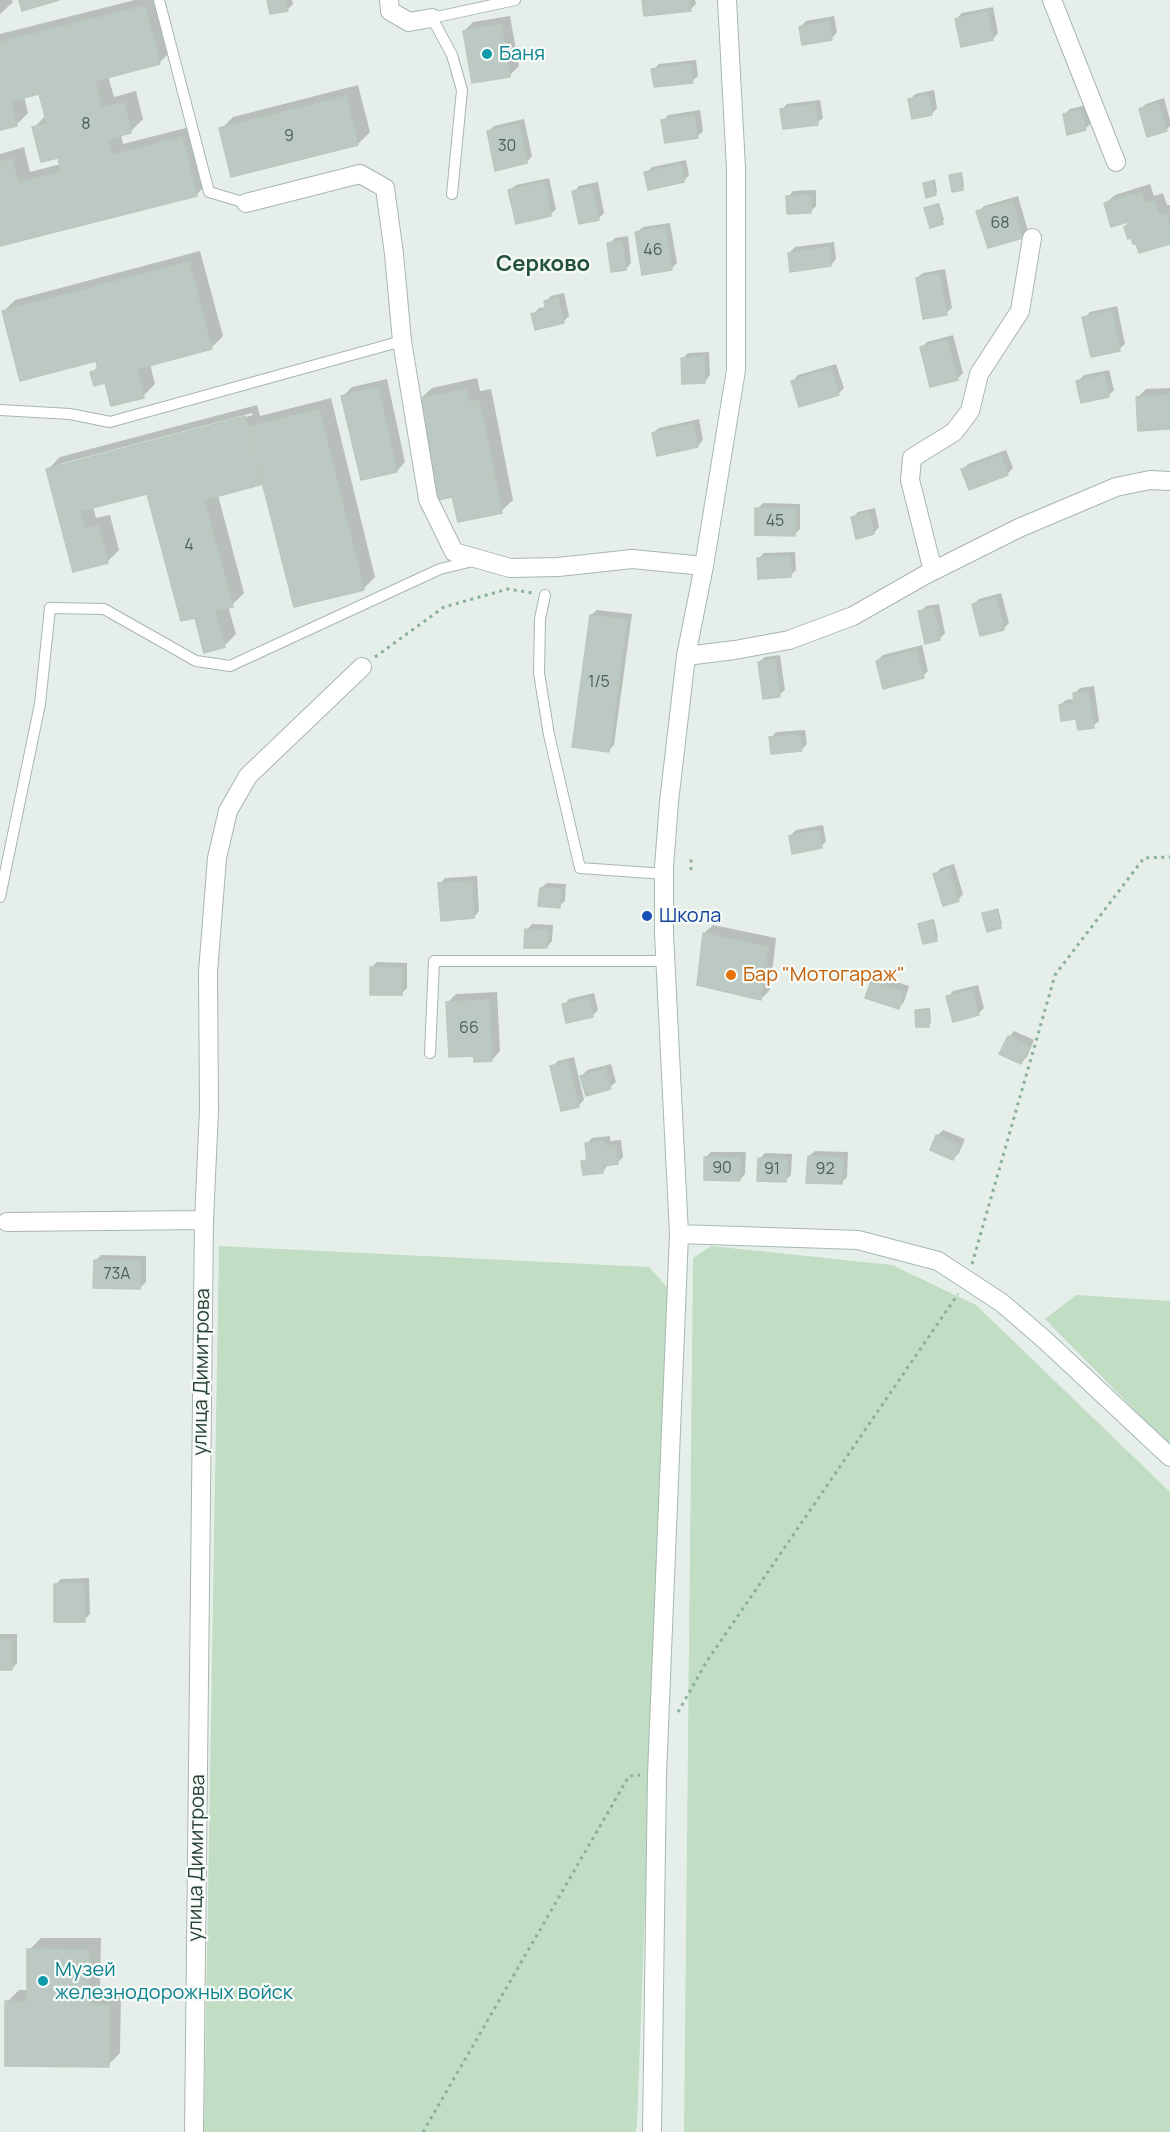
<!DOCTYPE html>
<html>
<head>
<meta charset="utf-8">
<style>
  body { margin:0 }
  canvas { display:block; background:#e6eee9 }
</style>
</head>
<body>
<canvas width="1170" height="2132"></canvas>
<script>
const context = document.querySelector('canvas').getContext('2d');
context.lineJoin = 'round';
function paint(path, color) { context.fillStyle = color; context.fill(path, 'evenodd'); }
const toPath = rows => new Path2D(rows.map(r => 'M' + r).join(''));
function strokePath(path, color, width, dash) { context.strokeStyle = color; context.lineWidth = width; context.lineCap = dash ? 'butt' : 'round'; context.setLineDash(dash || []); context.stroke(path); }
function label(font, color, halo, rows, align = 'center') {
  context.font = font + ' Manrope,sans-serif'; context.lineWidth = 4.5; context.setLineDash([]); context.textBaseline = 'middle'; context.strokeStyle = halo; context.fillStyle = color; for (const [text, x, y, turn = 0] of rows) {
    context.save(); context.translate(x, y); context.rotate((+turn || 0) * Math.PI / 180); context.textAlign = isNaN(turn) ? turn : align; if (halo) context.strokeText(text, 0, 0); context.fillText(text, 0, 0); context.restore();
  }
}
const green = toPath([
  [219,1246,649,1267,674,1295,660,1495,637,2126,635,2132,204,2132],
  [711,1246,892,1265,976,1305,1170,1492,1170,2132,684,2132,693,1258],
  [1076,1295,1170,1301,1170,1446,1045,1319]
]);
const shadow = toPath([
  [0,0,12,0,13,2,0,14],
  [135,0,158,0,171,51,159,63,108,76,114,97,136,91,143,119,131,131,121,134,123,144,194,126,208,183,196,195,0,244,0,154,24,147,30,172,61,164,59,156,34,128,46,115,40,92,24,96,28,113,16,125,0,129,0,34],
  [269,0,292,0,293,4,287,10],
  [644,0,695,0,696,4,690,10],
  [993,7,998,33,993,39,956,19,962,13],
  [510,16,519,66,510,75,473,81,464,31,473,22],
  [834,16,837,32,832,38,800,27,806,21],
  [696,60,698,76,692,81,653,70,659,64],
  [358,85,370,132,358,144,221,129,233,117],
  [934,90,937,108,932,114,910,100,915,94],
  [1164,98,1170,120,1170,126,1166,130,1140,109,1146,104],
  [820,100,823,118,817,123,782,109,787,104],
  [1087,105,1091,123,1085,129,1064,115,1070,109],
  [700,110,703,131,697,137,663,121,668,115],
  [524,119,532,156,527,162,488,132,494,126],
  [686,160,689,175,684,181,646,173,652,167],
  [962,172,964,186,962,189,951,176],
  [549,178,556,209,550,215,510,190,516,185],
  [935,179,937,192,935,194,924,184],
  [598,182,604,213,598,219,574,192,579,186],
  [1150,184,1154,196,1163,193,1167,205,1170,205,1170,243,1140,251,1137,242,1126,227,1129,224,1106,203,1115,195],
  [816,190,816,206,811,211,788,197,793,191],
  [1018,196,1028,231,1022,236,978,212,984,206],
  [939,203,944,220,942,222,926,208],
  [670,223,677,263,671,269,637,232,643,227],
  [628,236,631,263,626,269,609,244,615,238],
  [834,242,836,259,831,265,789,253,795,247],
  [200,251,223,336,211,348,150,364,155,384,143,396,106,382,92,372,99,366,97,360,3,312,15,300],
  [945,269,952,308,946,313,917,278,923,273],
  [564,293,569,316,563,322,533,314,539,308,547,307,545,302,551,296],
  [1117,306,1125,344,1119,349,1084,318,1090,312],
  [953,335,963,373,957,379,921,348,927,342],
  [709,352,710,375,705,381,682,359,688,353],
  [836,364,844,388,838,394,793,381,798,375],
  [1109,370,1114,390,1108,396,1078,381,1084,375],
  [477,378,480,391,491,389,513,500,501,511,454,495,420,399,432,388],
  [387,379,405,462,397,471,343,396,352,387],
  [1170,388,1170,428,1137,398,1146,389],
  [331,398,375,577,363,589,264,482,218,495,244,593,232,605,228,606,236,634,224,646,196,616,148,492,93,506,96,518,110,515,119,550,107,562,74,570,48,469,60,457,257,405,260,416],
  [252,413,253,415,60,467,60,464],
  [699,419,703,440,698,446,658,454,653,433,659,428],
  [1006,450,1013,468,1007,474,963,469,968,464],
  [763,503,800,504,800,529,794,535,757,509],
  [875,508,879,527,874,533,852,518,858,512],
  [795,552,796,570,790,576,758,559,764,553],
  [1001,593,1009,623,1004,628,974,604,979,599],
  [939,604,945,633,939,639,920,612,926,606],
  [597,610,632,614,614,745,609,750,591,615],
  [922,645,928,671,923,676,877,661,883,655],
  [780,655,785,690,779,695,759,662,765,657],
  [1094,686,1099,721,1093,726,1060,705,1066,700,1075,699,1074,694,1080,688],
  [805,730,807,744,801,750,771,738,776,732],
  [823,825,826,841,821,847,790,836,796,830],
  [954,864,963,894,958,900,935,874,941,868],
  [477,876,479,911,474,917,440,884,445,878],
  [547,883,566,884,565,901,559,906,541,888],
  [998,908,1002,924,1000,927,983,914],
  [934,919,938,937,936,940,920,924],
  [532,924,553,925,552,941,547,947,527,930],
  [713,925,776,938,770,990,761,999,704,933],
  [377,962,407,963,407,988,401,994,371,968],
  [878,976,909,986,904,1002,898,1008,872,982],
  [978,985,984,1008,978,1014,948,997,953,991],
  [497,992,500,1051,492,1060,475,1054,447,1003,456,994],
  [594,993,598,1010,592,1016,564,1005,569,999],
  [930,1008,931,1023,928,1026,917,1011,919,1009],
  [1014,1031,1034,1040,1027,1057,1021,1063,1009,1037],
  [574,1057,584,1100,578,1106,552,1067,558,1061],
  [611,1064,616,1082,610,1087,582,1076,587,1070],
  [943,1130,965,1139,959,1153,953,1159,932,1150,938,1135],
  [610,1136,610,1141,621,1140,623,1157,617,1163,608,1164,603,1172,583,1162,588,1157,587,1143,592,1138],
  [815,1151,848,1152,847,1177,841,1183,809,1156],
  [711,1152,746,1152,745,1174,740,1180,706,1157],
  [765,1153,792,1154,791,1175,785,1181,759,1159],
  [101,1255,146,1256,146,1282,140,1288,95,1261],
  [89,1578,90,1614,84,1620,55,1585,61,1579],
  [0,1634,17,1634,17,1663,12,1669,0,1669],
  [41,1938,101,1938,100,1994,121,1994,120,2053,108,2065,7,2002,19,1990,29,1990,29,1950]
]);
const building = toPath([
  [19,0,59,0,22,11,19,0],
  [267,0,286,0,288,11,270,14,267,0],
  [642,0,689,0,691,11,644,16,642,0],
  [145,6,160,64,95,81,102,108,124,102,131,133,108,139,112,155,182,137,197,196,0,246,0,162,12,158,18,183,61,172,58,158,41,162,32,127,47,124,39,94,11,101,17,126,0,130,0,42,145,6],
  [987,11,993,40,961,47,955,19,987,11],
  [829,21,832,40,802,45,799,27,829,21],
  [501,24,510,77,472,83,463,31,501,24],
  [691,64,693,83,654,87,651,69,691,64],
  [929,95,932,115,912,119,908,99,929,95],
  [346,96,358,145,231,177,219,128,346,96],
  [1158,103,1167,131,1147,137,1139,109,1158,103],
  [815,104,818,125,783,129,780,109,815,104],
  [1081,110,1086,130,1067,135,1063,114,1081,110],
  [694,115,698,138,665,143,661,120,694,115],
  [519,124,527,163,495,171,487,131,519,124],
  [681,165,684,182,648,190,644,172,681,165],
  [960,173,963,190,952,192,949,175,960,173],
  [932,181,936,195,926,198,923,183,932,181],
  [544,182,551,216,516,224,508,190,544,182],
  [592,187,599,220,579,224,572,191,592,187],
  [1142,192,1145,204,1154,201,1158,213,1165,214,1168,217,1170,244,1139,253,1136,244,1133,244,1131,238,1128,239,1124,227,1128,225,1127,222,1111,227,1104,203,1142,192],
  [811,195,811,213,787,214,786,196,811,195],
  [1012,201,1023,238,988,248,976,211,1012,201],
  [937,204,943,224,930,228,924,208,937,204],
  [665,227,672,270,642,275,635,232,665,227],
  [622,241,626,270,611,272,607,243,622,241],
  [829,247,831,266,790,272,788,253,829,247],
  [189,262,212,349,137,369,144,398,111,406,105,383,94,386,90,372,98,370,96,361,20,381,2,311,189,262],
  [939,274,947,315,923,319,916,278,939,274],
  [558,298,564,323,535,330,531,314,546,310,544,301,558,298],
  [1112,311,1120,351,1091,357,1082,317,1112,311],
  [947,340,958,380,930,387,920,347,947,340],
  [704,357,705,383,682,384,681,358,704,357],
  [831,368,839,395,799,407,791,381,831,368],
  [1104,374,1109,397,1081,403,1076,381,1104,374],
  [378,387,397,472,361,480,341,396,378,387],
  [466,389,468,402,479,400,502,513,458,522,452,497,438,500,418,399,466,389],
  [1170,395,1170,429,1138,431,1136,397,1170,395],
  [319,409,364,590,294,607,248,427,319,409],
  [245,416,263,484,204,500,233,607,215,611,225,647,204,653,195,618,181,621,147,494,80,511,85,529,98,526,108,563,73,572,46,469,245,416],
  [693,424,698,447,657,456,652,433,693,424],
  [1001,455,1008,475,969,490,961,469,1001,455],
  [755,508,795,509,795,536,755,535,755,508],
  [869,513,874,534,856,539,851,517,869,513],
  [790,556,791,577,758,579,757,558,790,556],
  [996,598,1004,630,980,636,972,604,996,598],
  [934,608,940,640,925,644,918,611,934,608],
  [590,615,627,620,609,752,572,747,590,615],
  [916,650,924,678,883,689,876,661,916,650],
  [775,659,780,697,763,699,758,662,775,659],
  [1088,691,1094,728,1078,730,1076,719,1061,721,1059,705,1074,703,1073,693,1088,691],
  [800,735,802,751,771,754,769,737,800,735],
  [818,830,822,848,792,854,789,836,818,830],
  [949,869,959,901,943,906,933,874,949,869],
  [472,881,474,918,441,921,438,883,472,881],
  [540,888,561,889,560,908,538,906,540,888],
  [996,910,1001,928,987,932,982,913,996,910],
  [932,920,937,941,923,944,918,924,932,920],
  [525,929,548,930,547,948,524,948,525,929],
  [703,933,768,947,761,1000,697,985,703,933],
  [370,967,402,968,402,995,370,995,370,967],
  [871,981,904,992,899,1009,865,998,871,981],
  [972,990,979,1015,953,1022,946,996,972,990],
  [589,998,593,1017,566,1023,562,1004,589,998],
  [489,1000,492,1061,474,1062,474,1056,449,1057,446,1002,489,1000],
  [915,1010,928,1010,929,1027,916,1027,915,1010],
  [1008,1036,1030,1046,1021,1064,999,1054,1008,1036],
  [568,1062,579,1107,561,1111,550,1066,568,1062],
  [605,1069,611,1089,586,1096,580,1076,605,1069],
  [936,1135,960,1145,953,1160,930,1150,936,1135],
  [604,1141,605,1146,616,1145,618,1164,603,1166,603,1173,583,1175,581,1161,587,1161,585,1143,604,1141],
  [808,1156,843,1158,842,1184,806,1183,808,1156],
  [704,1157,741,1158,740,1181,704,1180,704,1157],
  [758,1158,787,1159,786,1182,757,1181,758,1158],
  [94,1260,141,1261,140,1289,93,1288,94,1260],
  [84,1583,85,1622,54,1622,54,1584,84,1583],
  [0,1639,12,1639,12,1670,0,1670,0,1639],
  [27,1949,89,1950,89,2005,109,2005,109,2067,5,2066,5,2001,27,2002,27,1949]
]);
const path = toPath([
  [375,657,444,607,508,589,533,593],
  [691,870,691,856],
  [972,1264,1055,975,1144,858,1170,857],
  [678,1712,707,1661,958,1294],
  [423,2132,629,1776,640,1775]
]);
const lane = toPath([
  [159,0,209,192,246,203],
  [452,194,462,90,452,55,432,18,515,0],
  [0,410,70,414,110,422,402,341],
  [545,595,540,619,539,673,549,735,580,868,665,874],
  [0,897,40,704,50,608,104,609,196,661,230,666,440,569,473,561],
  [430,1053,434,961,665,961]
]);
const street = toPath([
  [389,0,390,11,409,22,432,18],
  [1052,0,1116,162],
  [246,203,360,174,385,188,394,254,402,341,428,499,454,552,510,568,558,567,632,559,704,566],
  [933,571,910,480,912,458,954,432,970,411,979,374,1020,311,1032,238],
  [686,656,735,650,789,640,853,616,925,575,1019,528,1116,487,1150,480,1170,481],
  [7,1222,204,1220],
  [194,2132,204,1220,209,1110,208,972,217,858,228,811,248,776,362,667]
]);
const secondary = toPath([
  [679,1234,858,1240,938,1261,1002,1303,1046,1341,1170,1457],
  [652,2132,657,1775,679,1234,664,934,664,867,669,802,686,656,704,566,736,370,736,168,727,0]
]);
const markers = [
  [487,54,6,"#0f9aa8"],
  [647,916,6,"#1a4fb4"],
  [731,975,6,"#e8710a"],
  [43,1981,6,"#0f9aa8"]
];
const numberNames = [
  ["8",86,125],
  ["9",289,137],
  ["30",507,147],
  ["68",1000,224],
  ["46",653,251],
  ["45",775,522],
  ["4",189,546],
  ["1/5",599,683],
  ["66",469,1029],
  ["90",722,1169],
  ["91",772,1170],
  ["92",825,1170],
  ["73А",117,1275]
];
const cultureNames = [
  ["Баня",499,54],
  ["Музей",55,1970],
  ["железнодорожных войск",55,1993]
];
const transitNames = [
  ["Школа",659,916]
];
const foodNames = [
  ["Бар \"Мотогараж\"",743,975]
];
const streetNames = [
  ["улица Димитрова",202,1372,-89],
  ["улица Димитрова",197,1858,-89]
];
const quarterNames = [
  ["Серково",543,265]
];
paint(green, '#c1ddc4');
paint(shadow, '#0003');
paint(building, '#bcc9c2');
strokePath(building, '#b9c8bf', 1.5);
strokePath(lane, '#a9b6af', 12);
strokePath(street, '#a9b6af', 20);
strokePath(secondary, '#a5b9af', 20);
strokePath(path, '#89b09c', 3, [3, 4.5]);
strokePath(lane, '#fff', 10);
strokePath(street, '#fff', 18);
strokePath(secondary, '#fff', 18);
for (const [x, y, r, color] of markers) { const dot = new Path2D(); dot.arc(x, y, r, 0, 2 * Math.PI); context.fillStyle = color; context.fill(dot); strokePath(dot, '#f7fbf8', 2); }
label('16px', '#4c6258', null, numberNames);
label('20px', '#0d838f', '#f7fbf8', cultureNames, 'left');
label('20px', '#164399', '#f7fbf8', transitNames, 'left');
label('20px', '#c56008', '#f7fbf8', foodNames, 'left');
label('20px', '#264034', '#f7fbf8', streetNames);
label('bold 22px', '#23513d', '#f7fbf8', quarterNames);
</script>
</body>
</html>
